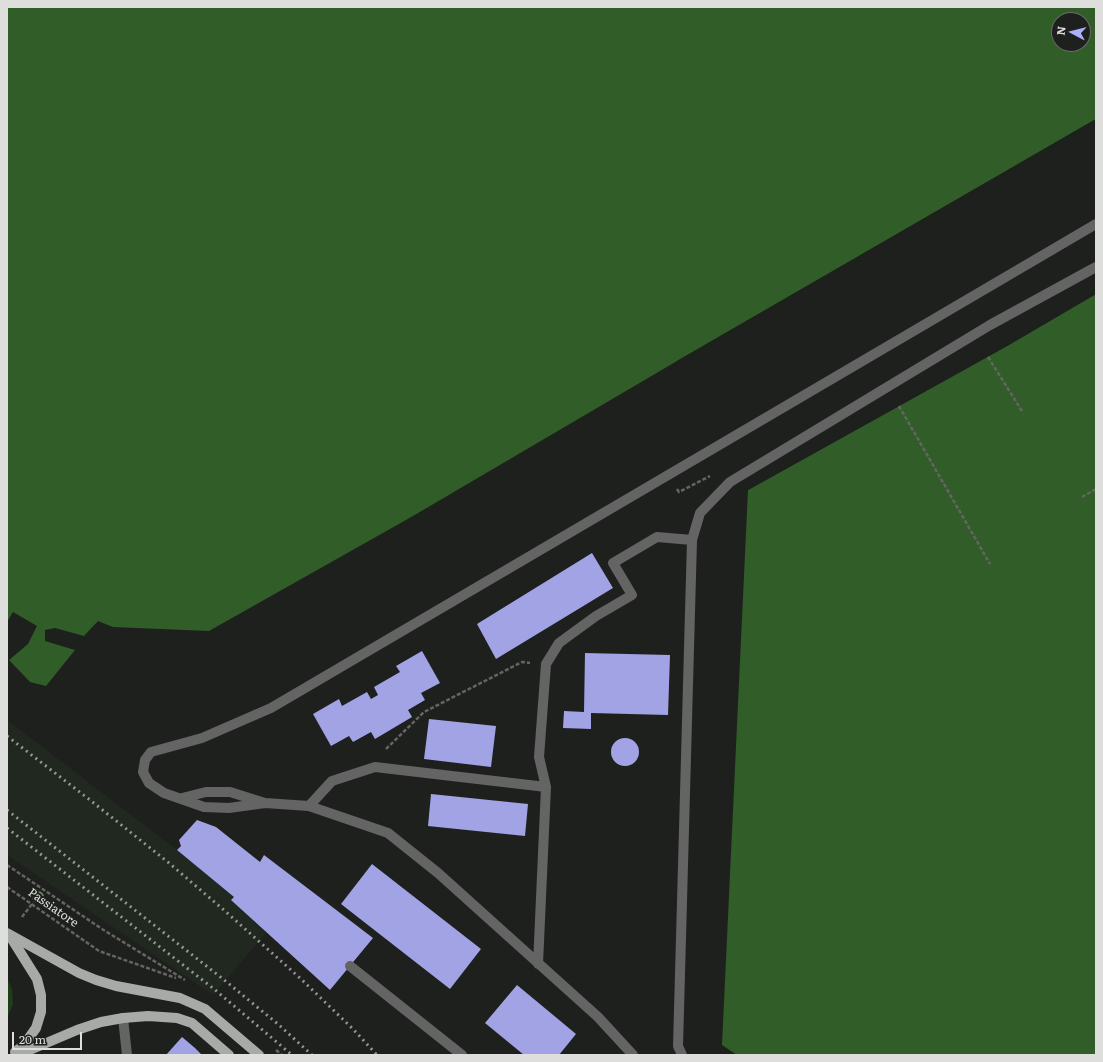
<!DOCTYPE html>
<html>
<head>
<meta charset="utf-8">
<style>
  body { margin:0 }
  #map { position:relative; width:1103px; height:1062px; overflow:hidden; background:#1e201d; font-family:Literata,serif }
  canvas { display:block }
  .frame { position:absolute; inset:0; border:8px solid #dedfdd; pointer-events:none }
  .north { position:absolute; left:1051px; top:12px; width:40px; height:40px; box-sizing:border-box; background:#1e201d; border:1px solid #6b6c6a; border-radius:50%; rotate:277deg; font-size:11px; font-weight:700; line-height:16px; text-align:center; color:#dedfdd }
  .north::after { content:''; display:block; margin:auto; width:14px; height:18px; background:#adaffb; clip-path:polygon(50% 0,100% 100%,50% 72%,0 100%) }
  .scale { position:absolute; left:12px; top:1032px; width:70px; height:18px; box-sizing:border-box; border:2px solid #dedfdd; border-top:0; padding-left:5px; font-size:12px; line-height:14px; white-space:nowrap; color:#dedfdd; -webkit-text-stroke:3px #1e201d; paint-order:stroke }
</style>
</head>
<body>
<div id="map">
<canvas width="1103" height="1062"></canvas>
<div class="frame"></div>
<div class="north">N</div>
<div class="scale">20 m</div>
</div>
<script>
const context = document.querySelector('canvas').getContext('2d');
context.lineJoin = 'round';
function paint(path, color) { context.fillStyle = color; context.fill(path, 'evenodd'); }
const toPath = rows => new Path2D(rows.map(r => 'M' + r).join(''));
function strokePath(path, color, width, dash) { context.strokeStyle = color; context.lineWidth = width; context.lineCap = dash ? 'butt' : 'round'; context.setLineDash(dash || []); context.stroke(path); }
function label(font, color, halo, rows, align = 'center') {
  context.font = font + ' Literata,serif'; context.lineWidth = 4; context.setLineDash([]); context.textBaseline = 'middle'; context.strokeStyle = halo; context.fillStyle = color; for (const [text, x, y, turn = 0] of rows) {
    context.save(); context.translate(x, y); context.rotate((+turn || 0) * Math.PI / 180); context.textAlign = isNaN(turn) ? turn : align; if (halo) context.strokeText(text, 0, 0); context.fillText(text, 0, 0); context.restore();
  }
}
const built = toPath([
  [7,720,177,850,234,897,232,900,266,933,213,995,7,855]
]);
const green = toPath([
  [7,977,12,990,13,1004,7,1019]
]);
const water = toPath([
  [7,7,1096,7,1096,119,677,361,413,516,209,631,113,627,98,621,84,636,55,628,45,630,45,641,75,650,46,686,30,682,9,660,28,644,37,626,13,612,7,622],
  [1059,20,1083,20,1083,44,1059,44],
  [1096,294,1096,1055,737,1055,722,1045,748,490,1007,346]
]);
const pier = toPath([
  [1096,119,1096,121,678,363,677,361],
  [1096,292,1096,294,1007,346,748,490,747,488,1006,344]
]);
const building = toPath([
  [592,553,613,588,496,659,477,624],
  [422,651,440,683,421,693,425,700,408,710,412,717,375,739,371,732,353,742,349,736,331,746,313,714,339,699,342,706,367,692,371,699,378,695,374,687,400,672,396,666],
  [585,653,670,655,668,715,591,713,591,729,563,728,564,711,584,712],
  [429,719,496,726,491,767,424,759],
  '611 752a14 14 0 1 1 28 0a14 14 0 1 1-28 0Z',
  [431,794,528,804,525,836,428,826],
  [197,820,216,827,260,862,264,855,373,938,330,990,231,900,234,897,177,850,181,846,179,840],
  [372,864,481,949,450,989,341,904],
  [517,985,576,1034,559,1055,524,1055,485,1023],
  [182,1037,195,1048,202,1055,166,1055]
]);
const path = toPath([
  [988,357,1022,411],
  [899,406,990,564],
  [677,489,679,492,710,476],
  [1082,497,1096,489],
  [386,749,424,712,522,662,530,663],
  [7,865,102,929,185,980],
  [7,887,99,951,176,978],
  [22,917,32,904],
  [276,1050,282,1055]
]);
const service = toPath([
  [182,798,206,792,230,792,265,803,309,806,388,833,438,873,598,1017,633,1055],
  [265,803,229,808,204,807,164,793,149,783,143,772,145,760,151,752,202,738,271,708,1096,224],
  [309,806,332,781,375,767,546,787],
  [538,964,546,787,539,757,546,664,559,643,596,616,632,595,613,563,657,537,692,540],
  [350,966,462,1055],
  [682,1055,678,1046,692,540,700,513,730,482,990,325,1096,267]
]);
const minor = toPath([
  [123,1018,127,1055]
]);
const primary = toPath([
  [7,933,79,973,96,980,116,986,180,998,205,1009,259,1055],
  [10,936,37,979,41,995,41,1012,36,1028,24,1045,15,1052],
  [18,1055,77,1030,101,1022,123,1018,148,1016,177,1018,192,1023,229,1055]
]);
const rail = toPath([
  [7,736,90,800,169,863,225,911,301,979,353,1029,377,1055],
  [7,810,223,979,279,1025,312,1055],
  [7,828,214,989,292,1055]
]);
const trees = [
  [38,897]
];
const streetNames = [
  ["Passiatore",53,908,35]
];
paint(built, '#212820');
paint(green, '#1e3e17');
paint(water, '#315d28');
paint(pier, '#1e201d');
paint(building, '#a1a3e5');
strokePath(path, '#646563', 2.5, [4, 2]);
strokePath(service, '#636463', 10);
strokePath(minor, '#636463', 10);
strokePath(primary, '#a7aaa7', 10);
strokePath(rail, '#949693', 3, [2, 4]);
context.fillStyle = '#648a5d';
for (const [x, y] of trees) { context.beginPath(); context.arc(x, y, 6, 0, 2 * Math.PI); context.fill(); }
label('12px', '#dedfdd', '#1e201d', streetNames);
</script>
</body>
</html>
